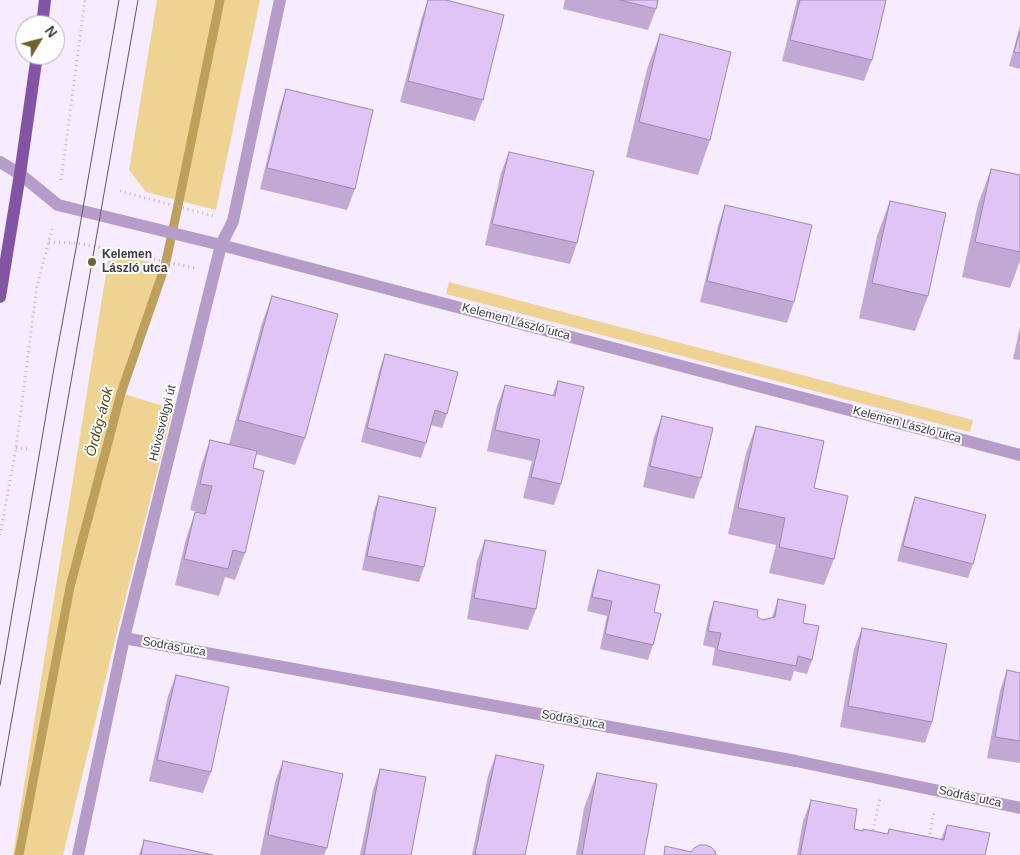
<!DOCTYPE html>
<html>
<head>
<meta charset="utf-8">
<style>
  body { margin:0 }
  #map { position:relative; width:1020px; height:855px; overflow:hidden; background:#f6ebff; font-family:Helvetica,sans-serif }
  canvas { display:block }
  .north { position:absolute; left:15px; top:15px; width:50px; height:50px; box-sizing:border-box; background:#fff; border:1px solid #b2afb5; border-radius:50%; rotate:53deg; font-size:14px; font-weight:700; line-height:20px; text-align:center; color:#3f3745 }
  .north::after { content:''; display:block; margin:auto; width:18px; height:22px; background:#725f2d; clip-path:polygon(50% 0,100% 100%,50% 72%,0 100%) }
</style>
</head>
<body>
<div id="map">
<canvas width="1020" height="855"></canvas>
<div class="north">N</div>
</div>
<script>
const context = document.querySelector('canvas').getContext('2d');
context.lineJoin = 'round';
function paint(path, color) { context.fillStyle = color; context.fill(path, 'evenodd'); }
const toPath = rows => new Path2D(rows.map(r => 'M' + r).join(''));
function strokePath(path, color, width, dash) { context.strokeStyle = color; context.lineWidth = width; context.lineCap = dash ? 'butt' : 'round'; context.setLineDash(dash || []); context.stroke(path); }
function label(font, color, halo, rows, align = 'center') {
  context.font = font + ' Helvetica,sans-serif'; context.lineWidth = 4; context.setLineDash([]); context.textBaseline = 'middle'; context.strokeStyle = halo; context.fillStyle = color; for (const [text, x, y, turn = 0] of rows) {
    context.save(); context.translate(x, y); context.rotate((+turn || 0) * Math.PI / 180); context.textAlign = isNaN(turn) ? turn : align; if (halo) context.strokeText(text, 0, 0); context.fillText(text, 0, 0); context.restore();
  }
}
const green = toPath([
  [157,0,260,0,216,210,146,192,129,170],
  [133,258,165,266,121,393,173,409,116,636,63,855,13,855,108,261],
  [449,282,973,420,970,432,446,294]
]);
const stream = toPath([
  [19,855,70,587,121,393,165,266,179,201,220,0]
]);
const path = toPath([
  [61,180,85,0],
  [120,191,213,216],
  [49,242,77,243,103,248],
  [110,250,195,268],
  [16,448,28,449],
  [0,535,16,448,37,286,53,226],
  [872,835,880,799],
  [929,839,934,811]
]);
const minor = toPath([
  [0,162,20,174,58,205,221,245,1020,455],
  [124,638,796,761,1020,808],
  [78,855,124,638,221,245,233,221,280,0]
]);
const major = toPath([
  [42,25,45,0],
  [0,297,20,174,37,55]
]);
const tram = toPath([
  [0,685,54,368,77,243,119,0],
  [0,786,138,0]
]);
const wall = toPath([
  [428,0,446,0,483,100,475,121,400,102,422,17],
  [565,0,658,0,656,9,648,30,563,9],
  [797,0,886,0,872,60,864,81,782,61],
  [1020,26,1020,69,1009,66],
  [660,34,710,140,698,175,626,157,647,69],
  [286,89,355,189,347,210,260,189,279,110],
  [509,152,577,243,570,264,485,245,501,173],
  [991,169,1020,175,1020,261,1010,288,962,277,978,204],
  [890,201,928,296,915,331,859,318,877,236],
  [725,205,794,302,787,323,700,302,718,226],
  [272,296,305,438,295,465,256,454,253,468,245,553,235,580,225,577,219,596,175,585,186,539,195,512,202,514,202,513,190,510,201,466,210,440,229,444,262,323],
  [1020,327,1020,360,1013,359],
  [385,354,447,414,442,428,431,425,426,443,421,458,361,442,380,368],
  [558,381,561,484,554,505,523,498,532,461,487,451,497,406,505,385,552,396],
  [662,416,701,478,694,499,643,487,654,437],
  [756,426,814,488,834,559,824,585,769,573,776,545,728,534,746,453],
  [379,496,424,567,419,582,362,570,374,510],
  [915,497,973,564,968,578,897,561,910,512],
  [485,540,536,609,528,630,467,619,477,561],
  [598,570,654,612,653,645,648,660,600,649,607,616,587,611,593,585],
  [778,599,803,623,812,660,807,674,794,671,791,681,712,665,715,648,703,645,709,616,714,601,763,620,772,617],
  [862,628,932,722,925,743,840,727,854,649],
  [1007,670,1020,673,1020,763,987,758,1000,691],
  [176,675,211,772,203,793,149,781,168,696],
  [496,755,525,855,472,855,488,776],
  [283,761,327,848,324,855,260,855,275,782],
  [380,769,411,855,360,855,373,790],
  [597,773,644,855,576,855,584,808],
  [811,800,854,829,863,831,863,829,887,834,889,829,941,839,947,825,985,855,797,855,803,821],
  [144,840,213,855,139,855]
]);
const building = toPath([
  [428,0,446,0,504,15,483,100,408,81,428,0],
  [620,0,658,0,656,9,620,0],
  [800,0,886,0,872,60,790,40,800,0],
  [1020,31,1020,53,1014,52,1020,31],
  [660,34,731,52,710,140,639,122,660,34],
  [286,89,373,110,355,189,267,168,286,89],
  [509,152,594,171,577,243,492,224,509,152],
  [991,169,1020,175,1020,252,975,242,991,169],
  [890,201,946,213,928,296,872,283,890,201],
  [725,205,812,225,794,302,707,281,725,205],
  [272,296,338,314,305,438,238,420,272,296],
  [385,354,458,372,447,414,435,410,426,443,367,428,385,354],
  [558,381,584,387,561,484,531,477,540,440,495,430,505,385,555,396,558,381],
  [662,416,713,428,701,478,650,466,662,416],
  [756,426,824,441,814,488,848,496,834,559,779,547,785,518,738,508,756,426],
  [210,440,257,451,253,468,264,471,245,553,233,550,228,569,184,559,195,512,205,514,212,486,200,484,210,440],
  [379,496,436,508,424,567,367,556,379,496],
  [915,497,986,515,973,564,903,546,915,497],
  [485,540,546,551,536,609,474,598,485,540],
  [598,570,660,585,654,612,661,614,653,645,605,634,612,601,592,597,598,570],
  [778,599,806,605,803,623,819,626,812,660,798,656,796,666,717,650,721,633,708,631,714,601,758,610,757,617,763,620,775,617,778,599],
  [862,628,947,644,932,722,848,706,862,628],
  [1007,670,1020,673,1020,741,995,737,1007,670],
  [176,675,229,687,211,772,157,760,176,675],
  [496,755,544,765,525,855,479,855,475,854,496,755],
  [283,761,343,774,327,848,268,835,283,761],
  [380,769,426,777,411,855,364,855,380,769],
  [597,773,657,784,644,855,582,855,597,773],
  [811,800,857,809,854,829,863,831,863,829,888,834,889,829,944,840,947,825,990,833,985,855,800,855,811,800],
  [144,840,213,855,141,855,144,840],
  [700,845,706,845,711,847,715,851,716,855,664,855,665,846,691,852,694,848,700,845]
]);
const markers = [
  [92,262,5,"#725f2d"]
];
const poiNames = [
  ["Kelemen",102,255],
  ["László utca",102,269]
];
const streetNames = [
  ["Kelemen László utca",516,322,15],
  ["Hűvösvölgyi út",163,423,-76],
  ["Kelemen László utca",907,425,15],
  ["Sodrás utca",174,647,10],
  ["Sodrás utca",573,720,10],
  ["Sodrás utca",970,797,12]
];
const waterNames = [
  ["Ördög-árok",100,422,-75]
];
paint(green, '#eed392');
strokePath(stream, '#bca05b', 9);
strokePath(path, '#beb4c6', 3, [1, 4]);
strokePath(minor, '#b69cc9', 12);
strokePath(major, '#8454a4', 12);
strokePath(tram, '#5f5766', 1);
paint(wall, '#c2a9d4');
paint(building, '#e1c4f6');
strokePath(building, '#9e89ac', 1);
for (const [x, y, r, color] of markers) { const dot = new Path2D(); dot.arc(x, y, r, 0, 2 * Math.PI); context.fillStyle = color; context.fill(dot); strokePath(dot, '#fff', 2); }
label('bold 12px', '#3f3745', '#fff', poiNames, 'left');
label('12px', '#3f3745', '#fff', streetNames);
label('italic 14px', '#58440d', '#fff', waterNames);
</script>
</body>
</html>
